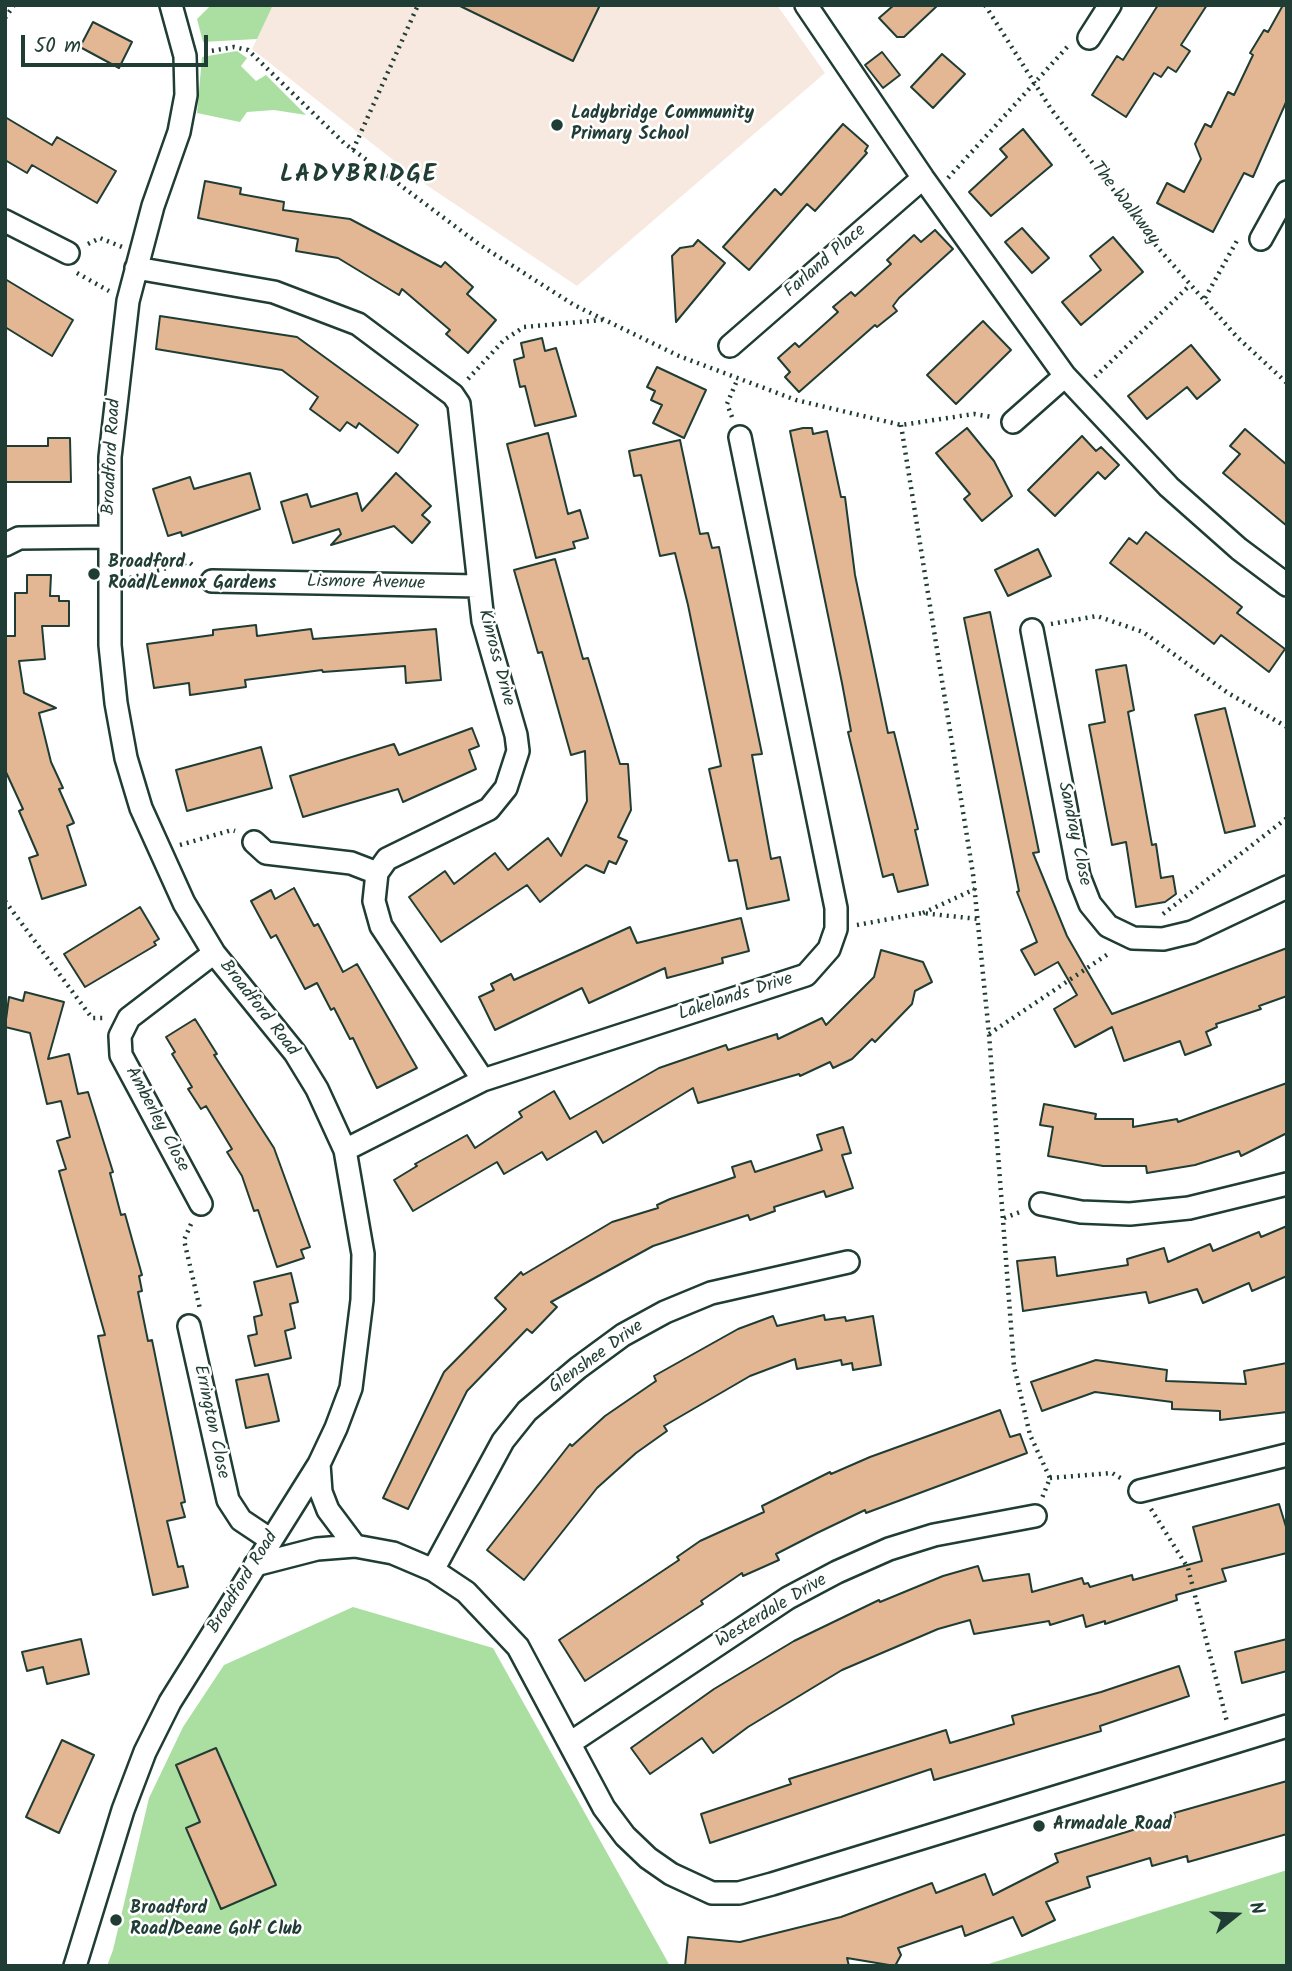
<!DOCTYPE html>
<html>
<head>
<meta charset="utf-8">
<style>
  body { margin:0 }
  #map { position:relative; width:1292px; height:1971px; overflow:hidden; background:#fff; font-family:Kalam,sans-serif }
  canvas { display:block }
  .frame { position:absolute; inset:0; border:7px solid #1f3d34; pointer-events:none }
  .north { position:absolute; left:1201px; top:1880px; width:70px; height:70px; -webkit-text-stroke:5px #fff; paint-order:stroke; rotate:72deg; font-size:19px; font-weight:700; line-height:28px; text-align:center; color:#1f3d34 }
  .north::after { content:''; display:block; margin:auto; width:24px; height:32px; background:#1f3d34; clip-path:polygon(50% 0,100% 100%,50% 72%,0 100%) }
  .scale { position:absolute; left:21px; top:35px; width:187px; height:32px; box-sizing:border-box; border:4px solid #1f3d34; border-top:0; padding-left:9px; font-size:21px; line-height:24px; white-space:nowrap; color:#1f3d34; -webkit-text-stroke:5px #fff; paint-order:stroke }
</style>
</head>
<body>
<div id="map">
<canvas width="1292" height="1971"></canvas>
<div class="frame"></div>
<div class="north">N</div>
<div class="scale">50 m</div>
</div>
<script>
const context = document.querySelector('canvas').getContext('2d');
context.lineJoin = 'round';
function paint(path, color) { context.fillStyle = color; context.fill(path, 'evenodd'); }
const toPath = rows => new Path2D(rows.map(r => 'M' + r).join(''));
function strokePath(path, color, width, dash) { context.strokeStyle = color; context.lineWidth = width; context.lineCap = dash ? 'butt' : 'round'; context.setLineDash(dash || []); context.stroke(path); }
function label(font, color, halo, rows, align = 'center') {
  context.font = font + ' Kalam,sans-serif'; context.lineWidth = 5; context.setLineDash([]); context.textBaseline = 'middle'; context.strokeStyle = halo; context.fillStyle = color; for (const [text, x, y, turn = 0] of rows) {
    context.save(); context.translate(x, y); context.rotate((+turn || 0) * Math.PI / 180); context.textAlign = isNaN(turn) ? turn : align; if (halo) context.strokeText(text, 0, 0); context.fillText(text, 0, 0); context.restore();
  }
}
const built = toPath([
  [273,5,777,5,825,73,577,286,416,178,252,49]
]);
const green = toPath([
  [211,5,273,5,257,39,203,42,197,19],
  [237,51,247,58,241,66,256,81,266,75,306,115,274,110,247,112,240,122,197,113,202,57],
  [353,1607,493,1648,670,1966,107,1966,113,1950,149,1798,183,1727,224,1665],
  [1287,1870,1287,1966,982,1966]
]);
const building = toPath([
  [458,5,600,5,573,61,458,5],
  [894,5,938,5,904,37,897,37,879,18,894,5],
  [1158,5,1207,5,1181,45,1190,51,1176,72,1168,67,1161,77,1154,73,1126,117,1092,95,1117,56,1123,60,1158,5],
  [1283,5,1287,5,1287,100,1253,177,1244,173,1213,232,1157,203,1167,183,1184,192,1201,159,1195,144,1205,124,1211,127,1228,92,1234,95,1253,55,1250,53,1264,30,1268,32,1283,5],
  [93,22,132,42,119,68,80,47,93,22],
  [882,52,900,75,883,88,865,65,882,52],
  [942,54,965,74,933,108,911,87,942,54],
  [5,117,52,145,57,137,116,171,97,203,32,165,27,173,5,160,5,117],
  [843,124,868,146,865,151,867,153,815,211,807,204,749,270,723,247,775,189,781,195,843,124],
  [1023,129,1052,165,991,216,969,192,1007,157,1000,149,1023,129],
  [205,181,241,188,240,194,284,202,283,210,350,219,441,267,445,262,473,287,467,294,496,320,468,353,446,334,450,330,402,289,399,295,338,258,296,251,298,239,198,218,205,181],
  [1022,228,1049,258,1032,273,1005,242,1022,228],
  [935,230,953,249,899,298,893,306,897,311,877,327,875,325,799,392,785,377,790,372,778,358,795,343,799,347,838,312,833,307,851,292,855,296,891,264,887,260,914,235,921,242,935,230],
  [1113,237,1143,272,1081,325,1062,302,1101,270,1090,256,1113,237],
  [698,240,725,263,676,322,672,256,680,248,693,246,698,240],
  [5,279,73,320,52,356,5,327,5,279],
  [160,316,297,337,418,425,398,453,359,423,356,428,347,422,340,431,310,409,318,397,282,370,156,349,160,316],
  [983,321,1011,350,956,404,927,375,983,321],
  [542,338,545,351,556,348,576,416,535,426,525,386,520,387,514,360,524,357,521,343,542,338],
  [1191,345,1220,380,1197,399,1187,387,1147,419,1128,396,1191,345],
  [657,367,706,390,684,438,653,423,662,405,651,400,655,391,647,387,657,367],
  [803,428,812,428,813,434,827,431,841,497,845,497,855,575,888,733,894,732,918,829,915,830,928,885,898,892,893,874,883,877,848,732,851,731,842,683,790,431,803,428],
  [967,428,994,461,1012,496,982,521,964,499,970,494,936,453,967,428],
  [1245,429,1287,465,1287,526,1223,473,1240,454,1230,446,1245,429],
  [548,433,568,514,580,510,588,538,573,542,575,548,536,558,507,444,548,433],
  [1082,436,1096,451,1101,447,1119,465,1105,479,1098,472,1055,516,1028,490,1082,436],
  [48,438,70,438,71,482,5,482,5,446,48,446,48,438],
  [680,440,700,534,708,533,712,548,719,547,762,754,752,755,771,859,780,857,789,900,747,909,737,860,729,861,709,769,721,766,688,605,675,553,660,556,641,475,634,476,629,451,680,440],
  [250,473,260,509,182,536,181,532,168,536,153,489,190,477,194,489,250,473],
  [396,473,431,506,422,515,430,522,412,543,394,526,331,545,341,534,339,529,293,543,281,502,307,494,311,507,357,493,362,511,396,473],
  [1146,532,1242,607,1237,613,1285,649,1269,672,1221,635,1214,644,1110,563,1129,538,1137,544,1146,532],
  [1038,549,1051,576,1008,596,995,570,1038,549],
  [555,559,583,659,588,658,620,764,628,764,631,810,618,837,627,841,616,864,609,861,604,873,586,865,540,902,527,885,441,942,409,897,445,871,454,884,495,853,508,870,548,838,561,856,587,801,585,751,571,755,542,652,538,653,514,570,555,559],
  [27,575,51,575,50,596,59,596,59,601,69,601,69,626,42,626,45,659,19,661,24,693,56,708,39,713,51,762,63,788,59,789,74,823,67,826,86,885,42,899,29,858,38,855,19,811,23,809,5,770,5,636,15,636,15,593,27,593,27,575],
  [990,612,1039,852,1033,853,1067,936,1112,1014,1287,948,1287,996,1259,1006,1261,1009,1216,1024,1217,1027,1206,1032,1211,1045,1185,1055,1180,1041,1124,1061,1112,1027,1075,1047,1054,1009,1077,995,1058,962,1035,975,1021,950,1037,942,1017,892,1019,891,964,618,990,612],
  [256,625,257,636,311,629,313,639,436,629,441,680,406,683,405,666,323,672,322,670,245,680,246,687,190,695,189,683,154,688,147,644,213,635,213,630,256,625],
  [1126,665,1134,710,1128,712,1152,845,1156,844,1161,878,1173,876,1176,894,1165,902,1136,907,1126,842,1112,845,1089,725,1105,722,1096,670,1126,665],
  [1225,708,1255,826,1225,833,1195,715,1225,708],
  [472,728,479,746,469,750,476,769,403,802,398,789,303,817,290,776,394,744,399,755,472,728],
  [261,747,272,788,187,811,176,770,261,747],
  [294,888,314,926,318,924,343,972,357,964,417,1068,377,1088,353,1038,350,1039,334,1008,331,1010,317,983,305,989,276,935,271,938,251,901,271,890,275,899,294,888],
  [140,907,159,939,154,942,156,945,85,987,64,954,140,907],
  [741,918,749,951,722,958,723,963,667,978,665,968,589,1003,582,988,495,1030,479,997,494,990,491,984,511,974,514,980,630,927,637,943,741,918],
  [881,950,923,962,932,982,915,991,912,1004,875,1042,872,1039,852,1059,833,1068,830,1062,800,1076,799,1074,698,1103,693,1088,603,1143,596,1131,547,1160,542,1152,504,1174,497,1162,413,1211,394,1180,417,1166,415,1164,467,1135,475,1148,522,1117,519,1112,554,1091,570,1119,659,1068,726,1045,728,1050,777,1034,778,1039,822,1018,826,1025,874,977,881,950],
  [25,992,64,1002,48,1059,69,1054,78,1094,88,1092,113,1172,110,1173,121,1215,125,1214,142,1275,139,1276,142,1291,138,1292,148,1341,152,1340,185,1502,181,1503,185,1517,167,1521,178,1567,183,1566,188,1587,153,1595,98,1336,105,1335,59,1171,66,1169,57,1141,70,1137,61,1101,47,1104,30,1033,5,1027,9,997,23,1001,25,992],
  [195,1019,217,1054,214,1055,274,1148,310,1247,301,1250,304,1258,277,1267,258,1210,254,1211,242,1176,227,1152,232,1149,206,1106,201,1109,188,1089,192,1087,172,1054,175,1052,166,1037,195,1019],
  [1287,1083,1287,1133,1241,1156,1239,1151,1195,1165,1147,1173,1146,1166,1103,1166,1048,1156,1053,1127,1040,1125,1044,1104,1096,1114,1095,1119,1133,1119,1133,1127,1177,1119,1178,1122,1287,1083],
  [843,1127,851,1153,842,1155,853,1188,826,1197,824,1191,774,1207,775,1211,750,1220,748,1215,653,1246,551,1302,557,1307,532,1333,527,1329,467,1391,408,1509,383,1498,444,1372,506,1309,495,1298,521,1272,523,1275,612,1222,658,1208,657,1205,670,1199,735,1177,732,1167,751,1161,755,1172,822,1150,817,1135,843,1127],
  [1287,1226,1287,1276,1252,1291,1249,1283,1203,1303,1197,1289,1149,1303,1146,1292,1023,1311,1017,1261,1055,1257,1057,1276,1128,1265,1127,1259,1164,1248,1168,1262,1210,1244,1213,1251,1259,1232,1261,1237,1287,1226],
  [291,1273,298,1302,290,1304,295,1328,285,1331,291,1358,255,1366,248,1336,257,1334,254,1317,262,1315,254,1282,291,1273],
  [824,1315,825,1320,845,1317,846,1321,873,1316,881,1365,853,1370,852,1363,842,1365,841,1360,797,1369,795,1359,750,1376,664,1426,667,1431,636,1453,597,1488,524,1580,487,1550,570,1444,572,1446,605,1416,656,1381,654,1376,738,1329,773,1316,777,1326,824,1315],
  [1096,1360,1167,1370,1166,1381,1246,1384,1244,1371,1287,1363,1287,1412,1220,1420,1220,1411,1172,1409,1172,1402,1095,1392,1042,1411,1031,1382,1096,1360],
  [268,1374,279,1421,246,1428,236,1380,268,1374],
  [1000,1410,1010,1437,1020,1434,1027,1453,866,1513,865,1510,817,1533,776,1554,779,1560,743,1576,742,1573,701,1601,703,1604,585,1681,559,1640,679,1560,677,1557,700,1541,764,1512,762,1506,830,1472,831,1474,870,1457,1000,1410],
  [1279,1504,1287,1530,1287,1553,1222,1569,1226,1581,1176,1595,1177,1600,1105,1624,1105,1621,1086,1627,1083,1615,1050,1625,1049,1621,974,1634,970,1620,938,1629,842,1670,748,1727,713,1753,702,1738,650,1774,631,1748,714,1689,794,1641,879,1600,880,1602,943,1576,978,1566,983,1581,1029,1574,1032,1592,1082,1578,1084,1584,1088,1583,1090,1587,1132,1575,1133,1580,1202,1561,1193,1527,1279,1504],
  [81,1639,89,1674,47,1684,43,1667,27,1671,22,1652,81,1639],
  [1287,1639,1287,1671,1242,1683,1235,1652,1287,1639],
  [1179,1666,1189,1696,1100,1726,1101,1731,934,1780,931,1769,710,1843,701,1814,791,1784,789,1779,946,1730,950,1743,1014,1724,1012,1716,1101,1692,1179,1666],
  [62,1740,94,1755,59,1833,26,1817,62,1740],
  [216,1748,276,1885,221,1909,186,1828,200,1822,176,1765,216,1748],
  [1287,1781,1287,1834,1188,1862,1187,1856,1152,1866,1150,1858,1087,1877,1090,1887,1046,1902,1055,1920,1022,1936,1013,1917,965,1936,962,1926,898,1948,901,1955,895,1966,847,1958,849,1966,685,1966,688,1937,740,1942,841,1917,932,1883,936,1893,985,1874,993,1895,1058,1862,1055,1854,1175,1817,1174,1813,1287,1781]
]);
const path = toPath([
  [985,5,1051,109,1158,248,1237,337,1287,383],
  [5,18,14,5],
  [205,52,234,47,248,50,344,143,480,245,574,305,679,356,796,400,901,425,974,414,992,417],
  [353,150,418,5],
  [948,178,1069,45],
  [88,244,100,238,122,247],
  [77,273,109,291],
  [1205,298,1239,237],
  [1095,377,1190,285],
  [468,379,504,340,524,327,602,320],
  [732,417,727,404,738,378],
  [901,425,973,874,989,1034,1014,1366,1030,1435,1050,1478,1042,1498],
  [130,578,189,562,195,567],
  [1051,624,1097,616,1143,632,1228,693,1287,727],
  [180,845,232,830,235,831],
  [5,901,92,1018,106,1018],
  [923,913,975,889],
  [1163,914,1287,818],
  [857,925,922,913,978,919],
  [989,1034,1111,952],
  [1004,1218,1020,1212],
  [191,1224,184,1240,200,1309],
  [1050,1478,1112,1473,1124,1480],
  [1151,1509,1188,1568,1227,1722]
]);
const minor = toPath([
  [806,5,923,178,1065,376,1169,487,1239,549,1287,585],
  [1089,38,1110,5],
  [5,221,68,253],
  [1261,239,1287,192],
  [136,268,274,292,358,324,453,395,459,404,483,621,516,735,518,751,506,788,489,809,387,859,377,873,374,901,381,926,483,1080],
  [730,346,923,178],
  [1013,422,1065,376],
  [5,545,19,538,109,537],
  [212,581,478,586],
  [1032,630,1079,876,1090,904,1108,926,1133,938,1163,939,1192,932,1287,887],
  [254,842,266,853,351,863,377,873],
  [345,1150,483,1080,806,975,829,949,836,929,836,908,740,437],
  [201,1204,121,1055,120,1036,129,1018,214,953],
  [1041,1204,1081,1212,1130,1214,1189,1208,1287,1184],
  [189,1326,228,1500,241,1520,271,1540],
  [319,1464,321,1492,328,1510,355,1546],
  [1140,1491,1287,1455],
  [255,1565,317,1549,355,1546,393,1553,433,1570,466,1592,518,1647,604,1808,625,1836,648,1858,671,1874,712,1893,739,1893,772,1884,1287,1726],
  [433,1570,503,1441,527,1411,578,1368,623,1335,665,1312,711,1293,848,1262],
  [570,1743,788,1598,837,1572,889,1549,934,1535,1035,1516],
  [75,1966,123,1810,145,1752,170,1702,319,1464,336,1428,351,1388,362,1300,363,1254,345,1150,317,1089,295,1053,214,953,184,903,141,808,126,758,116,703,110,645,110,457,128,301,153,206,179,132,186,95,185,56,171,5]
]);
const markers = [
  [557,125,7,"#1f3d34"],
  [94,574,7,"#1f3d34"],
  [1039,1826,7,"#1f3d34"],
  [116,1920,7,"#1f3d34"]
];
const poiNames = [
  ["Ladybridge Community",571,115],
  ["Primary School",571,136],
  ["Broadford",108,564],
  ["Road/Lennox Gardens",108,585],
  ["Armadale Road",1053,1826],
  ["Broadford",130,1910],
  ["Road/Deane Golf Club",130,1931]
];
const streetNames = [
  ["The Walkway",1124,204,52],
  ["Farland Place",826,262,-41],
  ["Broadford Road",113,457,-87],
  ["Lismore Avenue",366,584,1],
  ["Kinross Drive",495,658,75],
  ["Sandray Close",1073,834,78],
  ["Lakelands Drive",736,998,-18],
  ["Broadford Road",258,1009,52],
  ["Amberley Close",156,1120,62],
  ["Glenshee Drive",597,1358,-36],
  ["Errington Close",210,1422,78],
  ["Broadford Road",244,1583,-58],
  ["Westerdale Drive",772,1612,-31]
];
const districtNames = [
  ["LADYBRIDGE",359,177]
];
paint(built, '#f7e9df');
paint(green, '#abdfa1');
paint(building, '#e3b794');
strokePath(building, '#1f3d34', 2);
strokePath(minor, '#1f3d34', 26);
strokePath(path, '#1f3d34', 4.5, [2, 5]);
strokePath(minor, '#fff', 21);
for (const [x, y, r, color] of markers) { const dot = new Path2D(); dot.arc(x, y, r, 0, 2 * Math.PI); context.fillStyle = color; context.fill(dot); strokePath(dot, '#fff', 2.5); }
label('bold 18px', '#1f3d34', '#fff', poiNames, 'left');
label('18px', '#1f3d34', '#fff', streetNames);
context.letterSpacing = '2px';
label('bold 24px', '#1f3d34', '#fff', districtNames);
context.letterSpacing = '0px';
</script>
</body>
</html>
